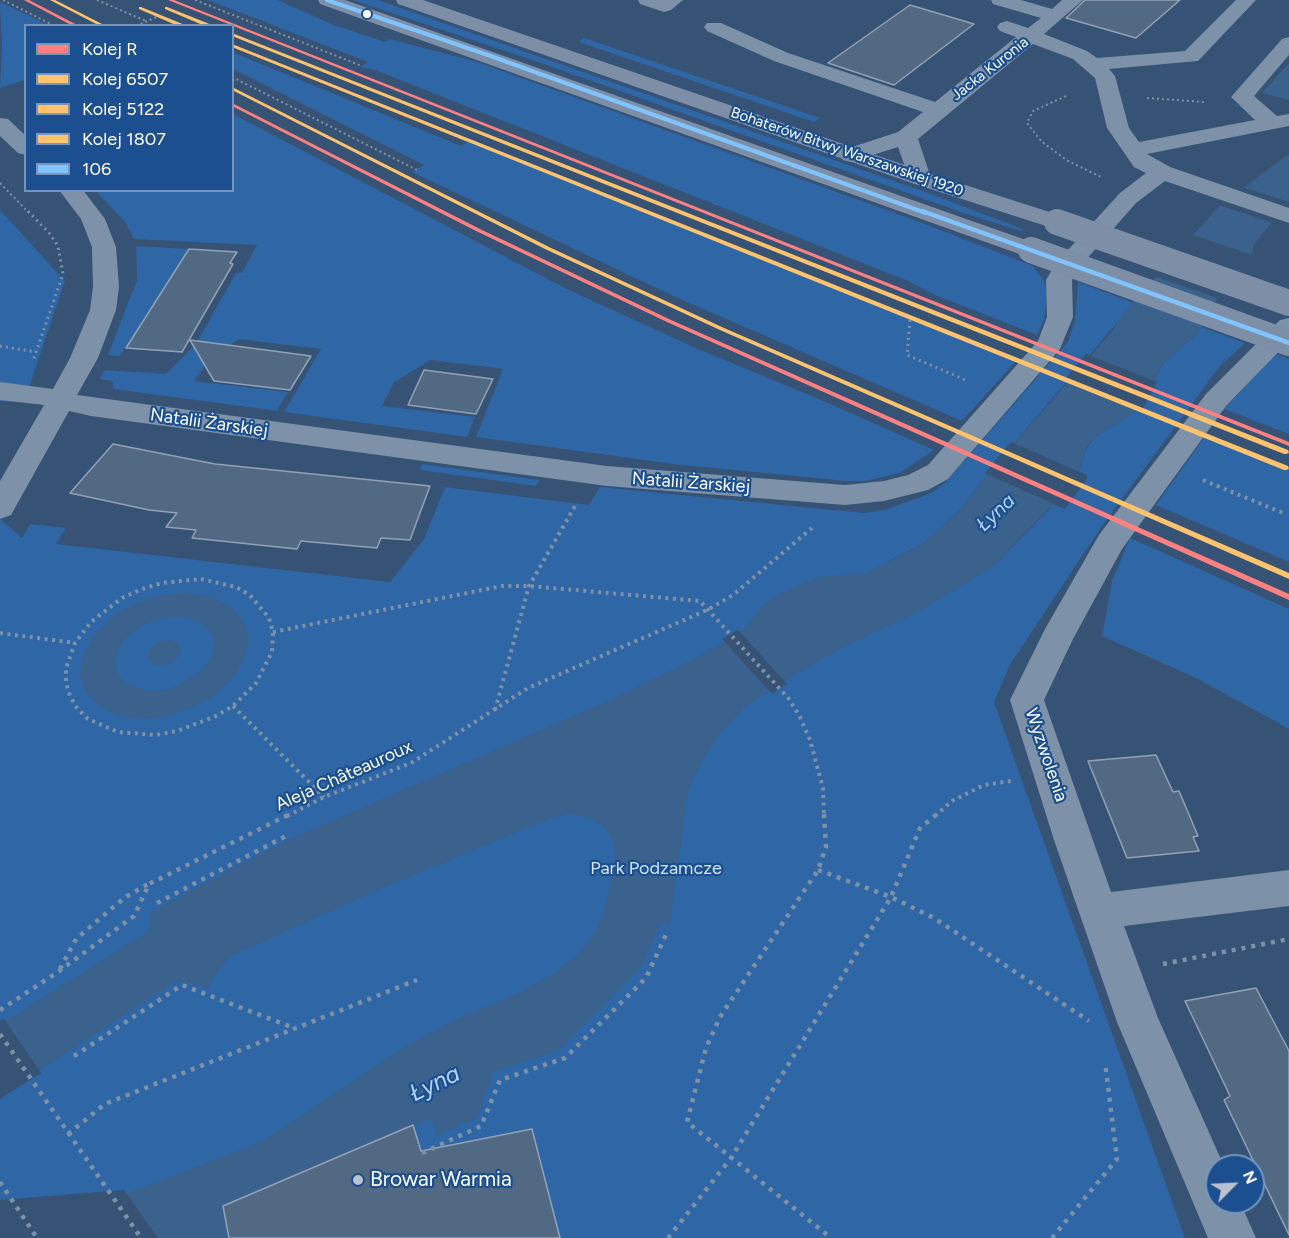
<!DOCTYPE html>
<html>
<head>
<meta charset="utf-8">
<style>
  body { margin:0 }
  #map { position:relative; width:1289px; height:1238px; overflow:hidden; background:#365274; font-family:Figtree,sans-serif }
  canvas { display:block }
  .legend { position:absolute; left:24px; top:24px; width:210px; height:168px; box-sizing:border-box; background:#1b4f8f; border:2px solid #7695bc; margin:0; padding:8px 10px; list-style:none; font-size:18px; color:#fff }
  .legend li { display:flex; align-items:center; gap:12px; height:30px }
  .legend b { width:30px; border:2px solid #7695bc }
  .north { position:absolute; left:1205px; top:1154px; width:60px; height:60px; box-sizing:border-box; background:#1b4f8f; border:2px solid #7695bc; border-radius:50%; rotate:66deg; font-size:16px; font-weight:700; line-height:24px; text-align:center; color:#fff }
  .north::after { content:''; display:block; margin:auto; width:21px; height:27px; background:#b9c2ce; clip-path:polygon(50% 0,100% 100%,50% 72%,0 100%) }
</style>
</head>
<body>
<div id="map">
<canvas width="1289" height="1238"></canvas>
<ul class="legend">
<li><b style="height:8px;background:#ff8080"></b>Kolej R</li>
<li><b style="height:8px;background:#ffc26d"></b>Kolej 6507</li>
<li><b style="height:8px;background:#ffc26d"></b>Kolej 5122</li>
<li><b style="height:8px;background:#ffc26d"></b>Kolej 1807</li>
<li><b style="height:8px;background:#80c4ff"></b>106</li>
</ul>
<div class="north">N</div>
</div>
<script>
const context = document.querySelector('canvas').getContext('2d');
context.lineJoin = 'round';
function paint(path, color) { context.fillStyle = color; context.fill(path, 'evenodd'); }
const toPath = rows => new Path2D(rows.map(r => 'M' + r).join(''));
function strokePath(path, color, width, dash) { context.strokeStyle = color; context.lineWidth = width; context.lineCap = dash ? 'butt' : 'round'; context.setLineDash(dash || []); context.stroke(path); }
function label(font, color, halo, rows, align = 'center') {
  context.font = font + ' Figtree,sans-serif'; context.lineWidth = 4.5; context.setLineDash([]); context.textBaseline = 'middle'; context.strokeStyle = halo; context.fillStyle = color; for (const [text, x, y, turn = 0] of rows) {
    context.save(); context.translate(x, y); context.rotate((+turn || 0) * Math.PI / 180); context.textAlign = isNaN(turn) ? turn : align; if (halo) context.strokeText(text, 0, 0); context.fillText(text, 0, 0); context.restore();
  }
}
const green = toPath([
  [208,0,278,0,334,25,385,42,390,39,477,62,917,221,1033,266,1045,282,1047,295,1044,320,1037,335,935,295,908,281,375,70,360,67,368,62],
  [353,0,378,0,392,5,931,194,1023,229,1021,231,964,213,544,64],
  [0,2,48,25,26,26,25,80,0,88,2,48],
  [584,38,820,118,814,122,579,42],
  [232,52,461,146,471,139,1017,360,962,421,673,296,412,172,424,165,233,69],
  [233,114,567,289,698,349,826,402,934,450,900,473,865,481,845,481,673,464,476,437,503,369,431,360,394,382,382,406,475,417,467,437,284,412,321,349,239,339,210,359,194,381,288,392,277,411,114,389,112,381,99,379,105,370,166,374,196,344,236,273,242,273,257,245,134,239,125,222,96,191,232,190],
  [0,210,65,281,24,402,0,401],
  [136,246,189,249,120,356,108,355,137,280],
  [1078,282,1134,303,987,475,961,509,922,544,887,562,993,567,1051,507,1059,506,1079,471,1086,449,1096,436,1139,409,1164,362,1198,333,1201,327,1245,343,1220,366,1102,526,1011,663,994,702,1185,1238,0,1238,0,519,22,538,30,524,66,528,56,544,390,582,424,539,445,487,589,505,600,487,864,513,885,510,931,493,945,483,1068,342,1075,321],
  [1276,354,1289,359,1289,434,1224,409],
  [1205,436,1289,470,1289,562,1156,505],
  [422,464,539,480,536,486,420,470],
  [1130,538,1289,609,1289,729,1196,678,1102,636,1112,581]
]);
const water = toPath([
  [1289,63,1289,100,1262,93],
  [1289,154,1289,209,1272,222,1254,244,1252,254,1240,269,1229,277,1198,333,1164,362,1139,409,1096,436,1086,448,1079,471,1085,477,1062,507,1050,507,993,567,914,614,843,647,799,672,743,708,719,735,702,761,688,791,670,924,661,923,641,967,559,1050,493,1072,478,1117,437,1136,431,1118,223,1206,229,1238,0,1238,0,1203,132,1192,265,1140,403,1048,453,1021,519,993,553,974,580,953,597,930,607,901,616,852,613,840,603,825,587,817,569,813,549,819,378,890,231,956,218,970,208,988,178,980,0,1096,0,1025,149,931,151,912,288,840,608,701,694,659,742,631,765,603,792,588,819,577,866,573,922,544,961,509,987,475,1113,330,1123,314,1220,205],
  [189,593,212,597,231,607,244,622,248,640,244,659,233,678,215,695,192,708,166,716,141,719,117,715,98,705,85,691,80,674,84,653,95,634,114,616,137,603,163,595],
  [169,617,185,617,198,621,208,629,214,639,214,651,208,662,198,674,170,689,153,691,139,689,126,684,118,675,115,664,117,651,125,639,137,628,152,621],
  [169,640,178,643,181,654,169,664,154,665,148,659,149,651,157,643]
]);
const pier = toPath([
  [1239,186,1289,202,1289,213,1275,224,1217,204],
  [1190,234,1255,256,1243,271,1231,279,1220,299,1154,276],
  [1086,354,1157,382,1142,410,1065,379],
  [1011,442,1087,475,1087,479,1065,509,985,473],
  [738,630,740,632,787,684,772,694,722,639],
  [4,1019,41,1073,0,1099,0,1021],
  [124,1190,158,1238,0,1238,0,1200]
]);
const building = toPath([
  [1085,0,1180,0,1136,38,1066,18,1085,0],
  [910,5,974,24,894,85,828,63,910,5],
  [189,249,237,252,230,263,233,264,182,352,126,348,189,249],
  [190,340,311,356,290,390,214,381,190,340],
  [424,370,493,379,476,414,408,405,424,370],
  [113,444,215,464,430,486,410,540,381,538,377,548,301,541,297,549,192,538,196,530,166,527,177,513,149,510,70,493,113,444],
  [1156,755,1173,792,1179,791,1198,836,1193,837,1199,851,1127,858,1088,761,1156,755],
  [1256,988,1289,1051,1289,1235,1224,1100,1230,1096,1185,1001,1256,988],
  [413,1125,421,1151,532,1129,560,1238,229,1238,223,1206,413,1125]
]);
const pathFar3 = toPath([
  [3,0,55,26],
  [97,0,146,21],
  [195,0,362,66],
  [136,26,159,16,183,26],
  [232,45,468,141],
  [232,77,417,170],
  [1066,96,1033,111,1027,123,1042,142,1068,161,1101,177],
  [1147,98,1205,102],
  [0,183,29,213]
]);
const pathFar2 = toPath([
  [28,211,50,234,58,246,63,274,33,361],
  [910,320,907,355,968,381],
  [0,346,36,352]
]);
const pathFar1 = toPath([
  [1203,480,1283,513],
  [201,579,236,587,250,595,269,618,273,632,272,652,256,683,233,706,216,716,177,731,156,735,118,732,88,719,77,708,70,696,66,683,66,668,75,643,91,622,122,598,142,589,162,583,201,579],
  [273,632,502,586,529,586,700,601,789,699,800,717,810,740,823,788,824,816],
  [0,633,75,643],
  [233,706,324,797],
  [495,710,529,586,575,506],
  [287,816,324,797,411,763,528,688,707,610,733,595,812,528],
  [935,816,952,801,984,785,1011,781]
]);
const path = toPath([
  [824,814,826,847,818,870,720,1017,706,1048,687,1122,831,1238],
  [818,870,891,897,934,918,1089,1021],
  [157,903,286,836],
  [1163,964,1289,939],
  [60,969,76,939,124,898,148,884],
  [0,1010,58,972,134,916,149,884,290,814],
  [0,1034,141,1238],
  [74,1056,182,985,294,1028],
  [68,1134,105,1104,417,980],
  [422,1153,481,1126,500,1080,565,1058,646,978,668,930],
  [0,1182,37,1238],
  [668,1238,731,1158,891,897,920,828,937,814],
  [1052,1238,1117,1159,1105,1062]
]);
const minor = toPath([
  [638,0,683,0,671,10,664,12,640,4,638,0],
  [991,0,1021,0,1052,9,1062,0,1083,0,1044,34,1087,51,1097,58,1185,51,1236,0,1256,0,1198,61,1109,69,1115,76,1129,128,1139,142,1255,120,1231,97,1282,39,1289,37,1289,55,1254,96,1277,116,1289,114,1289,126,1147,154,1170,167,1289,208,1289,223,1165,181,1136,203,1076,271,1072,280,1073,317,1060,349,948,479,928,490,884,501,845,505,607,486,91,416,69,411,11,515,0,519,0,481,44,405,0,400,0,382,53,389,70,358,90,310,93,287,92,247,81,219,59,190,83,190,105,219,116,247,119,287,116,310,98,358,77,395,607,466,845,485,884,481,908,475,928,465,1038,341,1047,317,1046,280,1056,263,1120,193,1146,173,1134,167,1107,128,1095,78,1073,59,1033,44,918,139,931,178,928,183,920,185,912,183,909,178,898,147,851,162,843,160,840,155,843,150,898,132,923,112,774,61,707,31,704,27,707,23,721,23,788,53,935,102,1016,37,1000,31,997,27,1000,23,1007,21,1028,28,1041,18,993,4,991,0],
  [0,118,8,119,26,136,26,155,18,153,0,136,0,118],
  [1289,318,1289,341,1226,406,1122,549,1073,639,1044,700,1111,892,1289,870,1289,906,1124,926,1158,1018,1224,1166,1217,1166,1217,1202,1240,1202,1256,1238,1208,1238,1117,1022,1054,840,1010,700,1045,629,1099,535,1206,394,1280,320,1289,318]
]);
const major = toPath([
  [318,0,345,0,1040,245,1043,250,1040,255,1031,257,1022,255,320,4,318,0],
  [396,0,423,0,928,173,1065,217,1069,222,1065,227,1057,229,1049,227,912,183,398,4,396,0]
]);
const majorBridge = toPath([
  [1057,222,1289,303],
  [1031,250,1289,343]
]);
const bus1Far1 = toPath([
  [327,0,485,54,926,213]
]);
const bus1 = toPath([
  [922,211,1289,343]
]);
const rail1 = toPath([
  [24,0,29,0,79,26,73,26,24,0],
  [168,0,174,0,1289,442,1289,446,168,0],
  [232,103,480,229,671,320,1289,594,1289,600,667,322,476,231,232,106,232,103]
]);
const rail2 = toPath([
  [50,0,55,0,106,26,100,26,50,0],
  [232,87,549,247,724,328,1289,573,1289,579,720,330,545,249,232,90,232,87]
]);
const rail3 = toPath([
  [141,7,185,25,185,26,178,26,139,9,139,7,141,7],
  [232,44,1288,466,1289,469,1286,470,1284,470,232,47,232,44]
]);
const rail4 = toPath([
  [167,7,212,25,212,26,205,26,165,9,165,7,167,7],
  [232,33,1288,450,1289,453,1286,454,1284,454,232,36,232,33]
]);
const markers = [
  [367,14,5,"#fff"],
  [358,1180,6,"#b9c2ce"]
];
const farStreetnames = [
  ["Jacka Kuronia",990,69,-38],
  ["Bohaterów Bitwy Warszawskiej 1920",847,152,19]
];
const streetNames = [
  ["Natalii Żarskiej",209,423,8],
  ["Natalii Żarskiej",691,483,4],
  ["Wyzwolenia",1046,755,71],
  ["Aleja Châteauroux",344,776,-24]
];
const parkNames = [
  ["Park Podzamcze",656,869]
];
const waterNames = [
  ["Łyna",996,513,-43]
];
const nearPoinames = [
  ["Browar Warmia",370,1180]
];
const nearWaternames = [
  ["Łyna",435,1084,-26]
];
paint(green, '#2f66a5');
paint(water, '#3b618d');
paint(pier, '#365274');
paint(building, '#526984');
strokePath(building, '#92a2b6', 1.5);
strokePath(pathFar3, '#7d92a8', 2, [2, 3]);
strokePath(pathFar2, '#7d92a8', 3, [2, 4]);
strokePath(pathFar1, '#7d92a8', 4, [3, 4.5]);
strokePath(path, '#7d92a8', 4.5, [4, 6]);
paint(minor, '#7d92a8');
paint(major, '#7d8ea7');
strokePath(majorBridge, '#7d8ea7', 26);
strokePath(bus1Far1, '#80c4ff', 4);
strokePath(bus1, '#80c4ff', 4.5);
paint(rail1, '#ff8080');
paint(rail2, '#ffc26d');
paint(rail3, '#ffc26d');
paint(rail4, '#ffc26d');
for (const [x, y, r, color] of markers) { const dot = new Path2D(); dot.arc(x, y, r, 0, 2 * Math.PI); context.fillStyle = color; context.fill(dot); strokePath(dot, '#1b4f8f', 2); }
label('15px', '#fff', '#1b4f8f', farStreetnames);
label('18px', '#fff', '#1b4f8f', streetNames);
label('18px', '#cfe3fa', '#1b4f8f', parkNames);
label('italic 20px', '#b5d3f5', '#1b4f8f', waterNames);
label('21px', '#fff', '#1b4f8f', nearPoinames, 'left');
label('italic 24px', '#b5d3f5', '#1b4f8f', nearWaternames);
</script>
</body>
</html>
